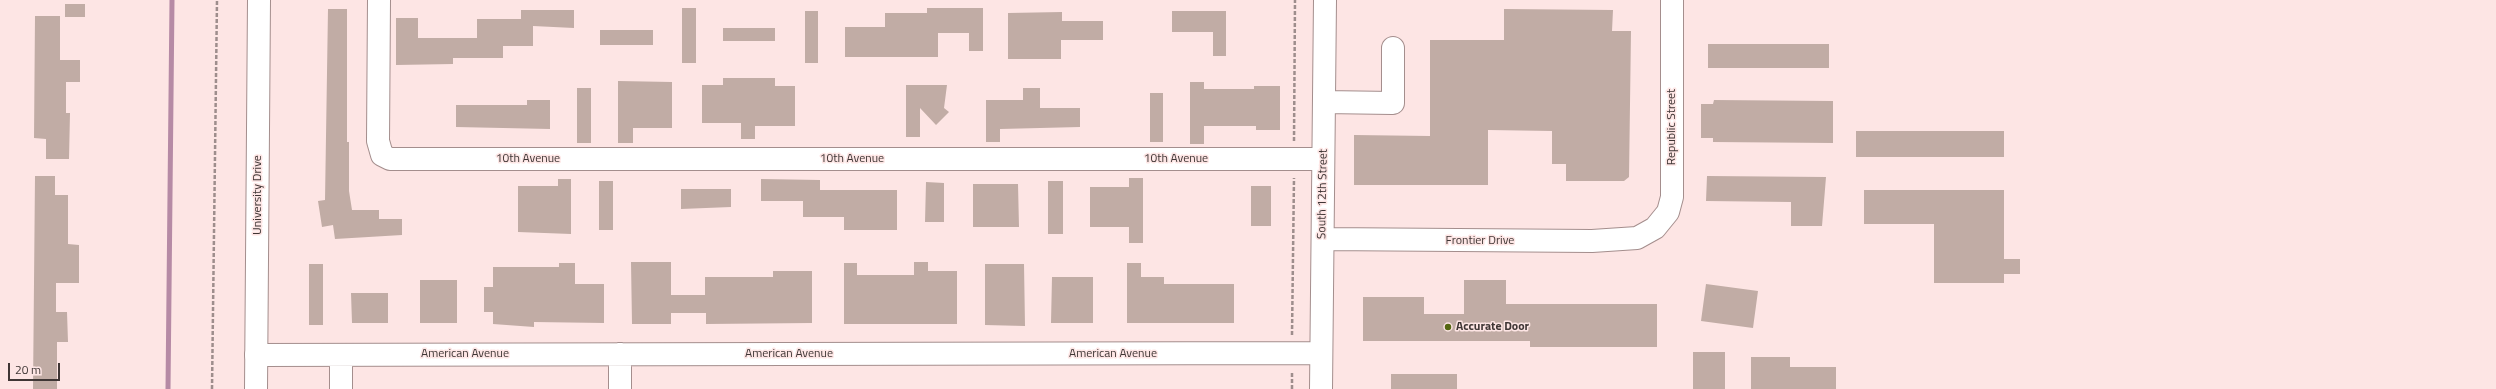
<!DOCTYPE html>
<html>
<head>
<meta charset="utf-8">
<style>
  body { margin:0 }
  #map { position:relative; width:2496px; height:389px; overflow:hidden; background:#fde5e4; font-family:"Titillium Web",sans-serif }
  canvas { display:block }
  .scale { position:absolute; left:8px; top:363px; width:52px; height:18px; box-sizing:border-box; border:2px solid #3f3635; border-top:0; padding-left:5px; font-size:12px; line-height:14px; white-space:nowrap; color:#3f3635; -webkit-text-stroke:3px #fde5e4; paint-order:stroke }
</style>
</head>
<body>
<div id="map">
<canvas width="2496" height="389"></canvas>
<div class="scale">20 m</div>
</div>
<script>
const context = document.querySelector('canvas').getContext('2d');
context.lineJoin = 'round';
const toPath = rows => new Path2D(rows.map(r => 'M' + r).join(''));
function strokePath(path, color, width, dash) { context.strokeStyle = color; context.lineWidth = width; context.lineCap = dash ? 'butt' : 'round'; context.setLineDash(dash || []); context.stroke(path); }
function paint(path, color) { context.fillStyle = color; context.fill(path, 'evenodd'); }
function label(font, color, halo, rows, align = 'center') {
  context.font = font + ' "Titillium Web",sans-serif'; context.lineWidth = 3; context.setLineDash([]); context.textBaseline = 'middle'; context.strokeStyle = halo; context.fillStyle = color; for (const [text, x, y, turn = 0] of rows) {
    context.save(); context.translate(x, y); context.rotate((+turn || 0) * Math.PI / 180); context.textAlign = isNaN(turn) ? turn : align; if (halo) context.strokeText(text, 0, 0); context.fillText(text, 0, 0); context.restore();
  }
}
const stream = toPath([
  [168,389,172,0]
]);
const building = toPath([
  [65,4,85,4,85,17,65,17],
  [682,8,696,8,696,63,682,63],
  [927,8,983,8,983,51,969,51,969,33,938,33,938,57,845,57,845,27,885,27,885,13,927,13],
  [328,9,347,9,347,142,349,142,349,191,352,210,379,210,379,219,402,219,402,235,335,239,333,225,322,227,318,201,325,200],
  [1504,9,1613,10,1612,31,1631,31,1629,177,1624,181,1566,181,1566,164,1552,164,1552,131,1488,130,1488,185,1354,185,1354,135,1430,136,1430,40,1504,40],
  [521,10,574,10,574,28,533,26,533,46,503,46,503,58,453,58,453,64,396,65,396,18,418,18,418,38,477,38,477,19,521,19],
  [805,11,818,11,818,63,805,63],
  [1172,11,1226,11,1226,56,1213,56,1213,32,1172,32],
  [1062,12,1062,21,1103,21,1103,40,1061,40,1061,59,1008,59,1008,13],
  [35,16,60,16,60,60,80,60,80,82,66,82,66,113,70,113,69,159,46,159,46,139,34,138],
  [723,28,775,28,775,41,723,41],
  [600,30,653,30,653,45,600,45],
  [1708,44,1829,44,1829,68,1708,68],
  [723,78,775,78,775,86,795,86,795,126,755,126,755,139,741,139,741,123,702,123,702,85,723,85],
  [618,81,672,82,672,128,633,128,633,143,618,143],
  [1190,82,1204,82,1204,89,1254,89,1254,86,1280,86,1280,130,1256,130,1256,126,1204,126,1204,144,1190,144],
  [906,85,947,85,944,108,949,112,936,125,920,108,920,137,906,137],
  [577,88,591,88,591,143,577,143],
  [1023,88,1040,88,1040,108,1080,108,1080,127,1000,129,1000,142,986,142,986,100,1023,100],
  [1150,93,1163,93,1163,142,1150,142],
  [527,100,550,100,550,129,456,127,456,105,527,105],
  [1714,100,1833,101,1833,143,1713,142,1713,138,1701,138,1701,104,1713,104],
  [1856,131,2004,131,2004,157,1856,157],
  [35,176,55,176,55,195,68,195,68,244,79,245,79,283,56,283,56,312,67,312,68,342,57,342,57,389,33,389],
  [1707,176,1826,177,1822,226,1791,226,1791,202,1706,201],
  [1129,178,1143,178,1143,243,1129,243,1129,227,1090,227,1090,187,1129,187],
  [558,179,571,179,571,234,518,232,518,186,558,186],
  [761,179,820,180,820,190,897,190,897,230,844,230,844,217,803,217,803,201,761,201],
  [599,181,613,181,613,230,599,230],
  [1048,181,1063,181,1063,234,1048,234],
  [926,182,944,183,944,222,925,222],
  [973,184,1018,184,1019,227,973,227],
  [1251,186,1271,186,1271,226,1251,226],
  [681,189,731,189,731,207,681,209],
  [1864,190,2004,190,2004,259,2020,259,2020,274,2004,274,2004,283,1934,283,1934,224,1864,224],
  [631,262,671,262,671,295,705,295,705,277,773,277,773,271,812,271,812,323,706,324,706,313,671,313,671,324,632,324],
  [914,262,928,262,928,271,957,271,957,324,844,324,844,263,857,263,857,275,914,275],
  [559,263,575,263,575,284,604,284,604,323,534,322,534,327,493,324,493,312,484,312,484,287,493,287,493,267,559,267],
  [1127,263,1141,263,1141,277,1164,277,1164,284,1234,284,1234,323,1127,323],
  [309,264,323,264,323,325,309,325],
  [985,264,1024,264,1025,326,985,325],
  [1052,277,1093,277,1093,323,1051,323],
  [420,280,457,280,457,323,420,323],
  [1464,280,1506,280,1506,304,1657,304,1657,347,1530,347,1530,341,1363,341,1363,297,1424,297,1424,314,1464,314],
  [1706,284,1758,291,1753,328,1701,321],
  [351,293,388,293,388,323,352,323],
  [1693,352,1725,352,1725,389,1693,389],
  [1751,357,1790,357,1790,367,1836,367,1836,389,1751,389],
  [1391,374,1457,374,1457,389,1391,389]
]);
const path = toPath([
  [1294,141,1295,0],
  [1292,335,1294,178],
  [212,389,217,0],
  [1292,389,1292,372]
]);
const minor = toPath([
  [379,0,378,141,382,155,390,159,1323,159],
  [1324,102,1393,103,1393,48],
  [1323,239,1592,241,1637,238,1655,228,1668,212,1672,197,1672,0],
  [256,355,1321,353],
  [341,389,341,355],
  [620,389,620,354],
  [1321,389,1325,0]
]);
const major = toPath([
  [256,389,259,0]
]);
const markers = [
  [1448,327,4,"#556712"]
];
const streetNames = [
  ["Republic Street",1672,127,-90],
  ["10th Avenue",528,159],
  ["10th Avenue",852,159],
  ["10th Avenue",1176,159],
  ["South 12th Street",1323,194,-89],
  ["University Drive",258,195,-90],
  ["Frontier Drive",1480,241],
  ["American Avenue",465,354],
  ["American Avenue",789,354],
  ["American Avenue",1113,354]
];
const poiNames = [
  ["Accurate Door",1456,327]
];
strokePath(stream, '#b68aa5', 5);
paint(building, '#c1aca5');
strokePath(minor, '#a48e8d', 24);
strokePath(major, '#a48e8d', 24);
strokePath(path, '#9e8d8c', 2.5, [4, 2]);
strokePath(minor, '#fff', 22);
strokePath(major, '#fff', 22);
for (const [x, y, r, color] of markers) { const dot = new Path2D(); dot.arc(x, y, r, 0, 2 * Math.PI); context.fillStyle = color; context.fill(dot); strokePath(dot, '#fde5e4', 1.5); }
label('12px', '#3f3635', '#fde5e4', streetNames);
label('bold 12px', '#3f3635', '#fde5e4', poiNames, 'left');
</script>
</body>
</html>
